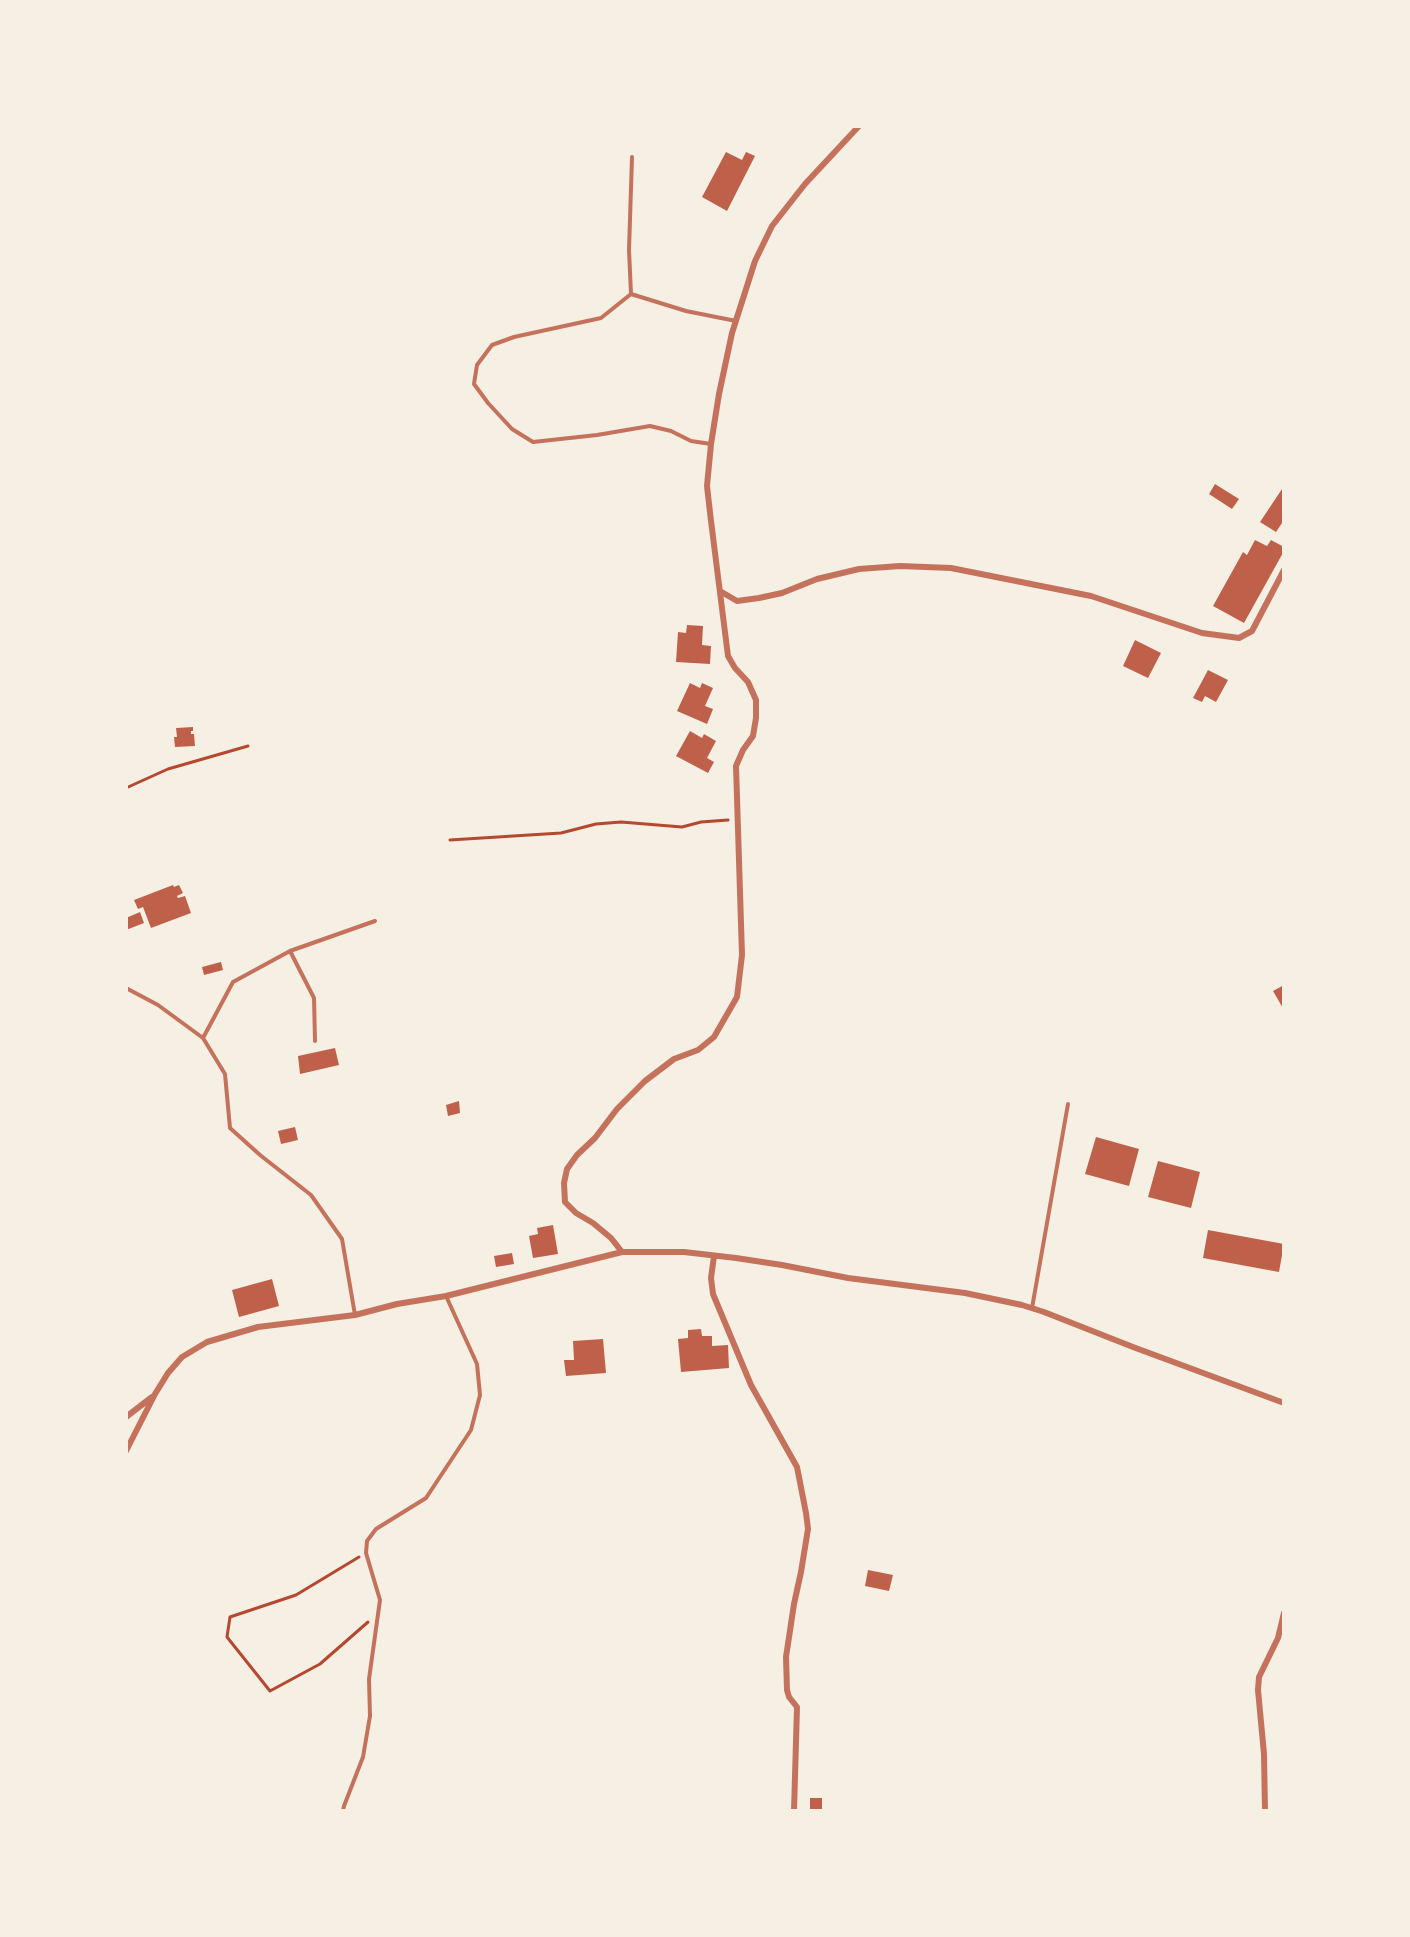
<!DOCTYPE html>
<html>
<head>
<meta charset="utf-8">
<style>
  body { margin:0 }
  #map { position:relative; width:1410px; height:1937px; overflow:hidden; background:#f6efe4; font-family:Ubuntu,sans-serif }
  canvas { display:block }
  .frame { position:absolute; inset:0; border:128px solid #f6efe4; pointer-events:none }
</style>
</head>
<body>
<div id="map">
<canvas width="1410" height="1937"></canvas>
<div class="frame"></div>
</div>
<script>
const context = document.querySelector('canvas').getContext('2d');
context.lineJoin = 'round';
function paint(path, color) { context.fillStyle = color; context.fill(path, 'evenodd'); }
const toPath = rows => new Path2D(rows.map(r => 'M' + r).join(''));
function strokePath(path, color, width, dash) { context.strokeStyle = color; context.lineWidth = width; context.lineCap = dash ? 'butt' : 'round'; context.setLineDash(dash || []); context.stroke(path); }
const building = toPath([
  [726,152,742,160,746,152,755,156,727,211,702,197],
  [1215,484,1239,499,1232,509,1209,494],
  [1284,486,1284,520,1276,532,1260,522],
  [1255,540,1267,546,1271,540,1284,547,1284,551,1244,623,1213,606,1243,552,1247,555],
  [687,625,703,626,702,645,711,646,710,664,676,662,678,632,686,633],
  [1135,640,1161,653,1148,678,1123,666],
  [1208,670,1228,680,1216,702,1205,696,1202,702,1193,698],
  [690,683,700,688,702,683,713,688,705,706,713,709,707,724,677,711],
  [193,727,193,731,191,731,191,734,194,734,195,746,175,747,174,737,177,737,176,728],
  [690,731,702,738,704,734,716,741,707,758,714,762,708,773,676,756],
  [173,885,174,887,179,885,183,893,177,896,178,898,185,896,191,913,151,928,143,907,138,909,134,900],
  [140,912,144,923,126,930,126,918],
  [221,962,223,970,204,975,202,967],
  [1284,985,1284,1010,1273,991],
  [335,1048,339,1065,300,1074,298,1056],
  [459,1101,460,1113,448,1116,446,1105],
  [295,1127,298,1140,281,1144,278,1131],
  [1096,1137,1139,1149,1129,1186,1085,1174],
  [1158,1161,1200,1172,1191,1208,1148,1197],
  [553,1225,558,1254,533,1258,529,1236,538,1234,537,1228],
  [1208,1230,1284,1244,1279,1272,1203,1258],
  [512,1253,514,1264,496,1267,494,1256],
  [272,1279,279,1306,239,1317,232,1290],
  [701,1329,702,1336,712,1336,712,1346,728,1345,729,1368,681,1372,678,1339,688,1338,688,1330],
  [603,1339,606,1373,566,1376,564,1360,574,1360,573,1341],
  [868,1570,893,1575,889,1591,865,1586],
  [810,1798,822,1798,822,1811,810,1811]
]);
const path = toPath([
  [126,788,168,769,248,746],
  [450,840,561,833,596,824,621,822,682,827,701,822,728,820],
  [359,1557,296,1595,230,1617,227,1637,270,1691,320,1664,368,1622]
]);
const service = toPath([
  [632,157,629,250,631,294,686,311,736,321],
  [631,294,601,318,514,337,492,345,477,365,474,384,488,403,512,429,533,442,597,435,650,426,671,431,691,441,711,444],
  [290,951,375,921],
  [126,988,158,1005,203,1038,225,1074,230,1128,260,1155,311,1195,342,1239,355,1315],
  [203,1038,233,982,290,951,314,998,315,1041],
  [1032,1308,1068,1104],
  [343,1811,344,1806,363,1757,370,1716,369,1679,380,1600,366,1553,367,1541,376,1529,426,1498,471,1430,480,1395,477,1364,446,1296]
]);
const minor = toPath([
  [720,591,737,601,759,598,782,593,817,579,859,569,900,566,951,568,1091,596,1202,633,1239,638,1252,631,1284,570],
  [622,1252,611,1238,593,1223,576,1213,565,1202,564,1183,567,1169,577,1155,595,1138,617,1109,645,1081,674,1059,698,1050,714,1037,737,997,742,955,736,766,743,750,753,736,756,718,756,700,748,682,735,668,728,656,711,521,707,486,711,444,719,394,732,333,755,261,772,226,805,184,859,126],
  [714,1256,711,1278,713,1294,751,1385,797,1467,806,1513,808,1529,801,1572,794,1604,786,1657,787,1690,789,1697,797,1707,794,1811],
  [126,1417,152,1397],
  [126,1451,155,1394,168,1373,182,1357,207,1342,258,1327,355,1315,397,1304,446,1296,622,1252,684,1252,736,1258,782,1265,848,1278,965,1293,1022,1305,1044,1312,1133,1347,1284,1403],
  [1265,1811,1264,1754,1258,1690,1259,1677,1278,1638,1284,1613]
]);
paint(building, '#bf614a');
strokePath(path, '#b5482f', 3);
strokePath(service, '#c5725c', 4);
strokePath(minor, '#c5725c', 6);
</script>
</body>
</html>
